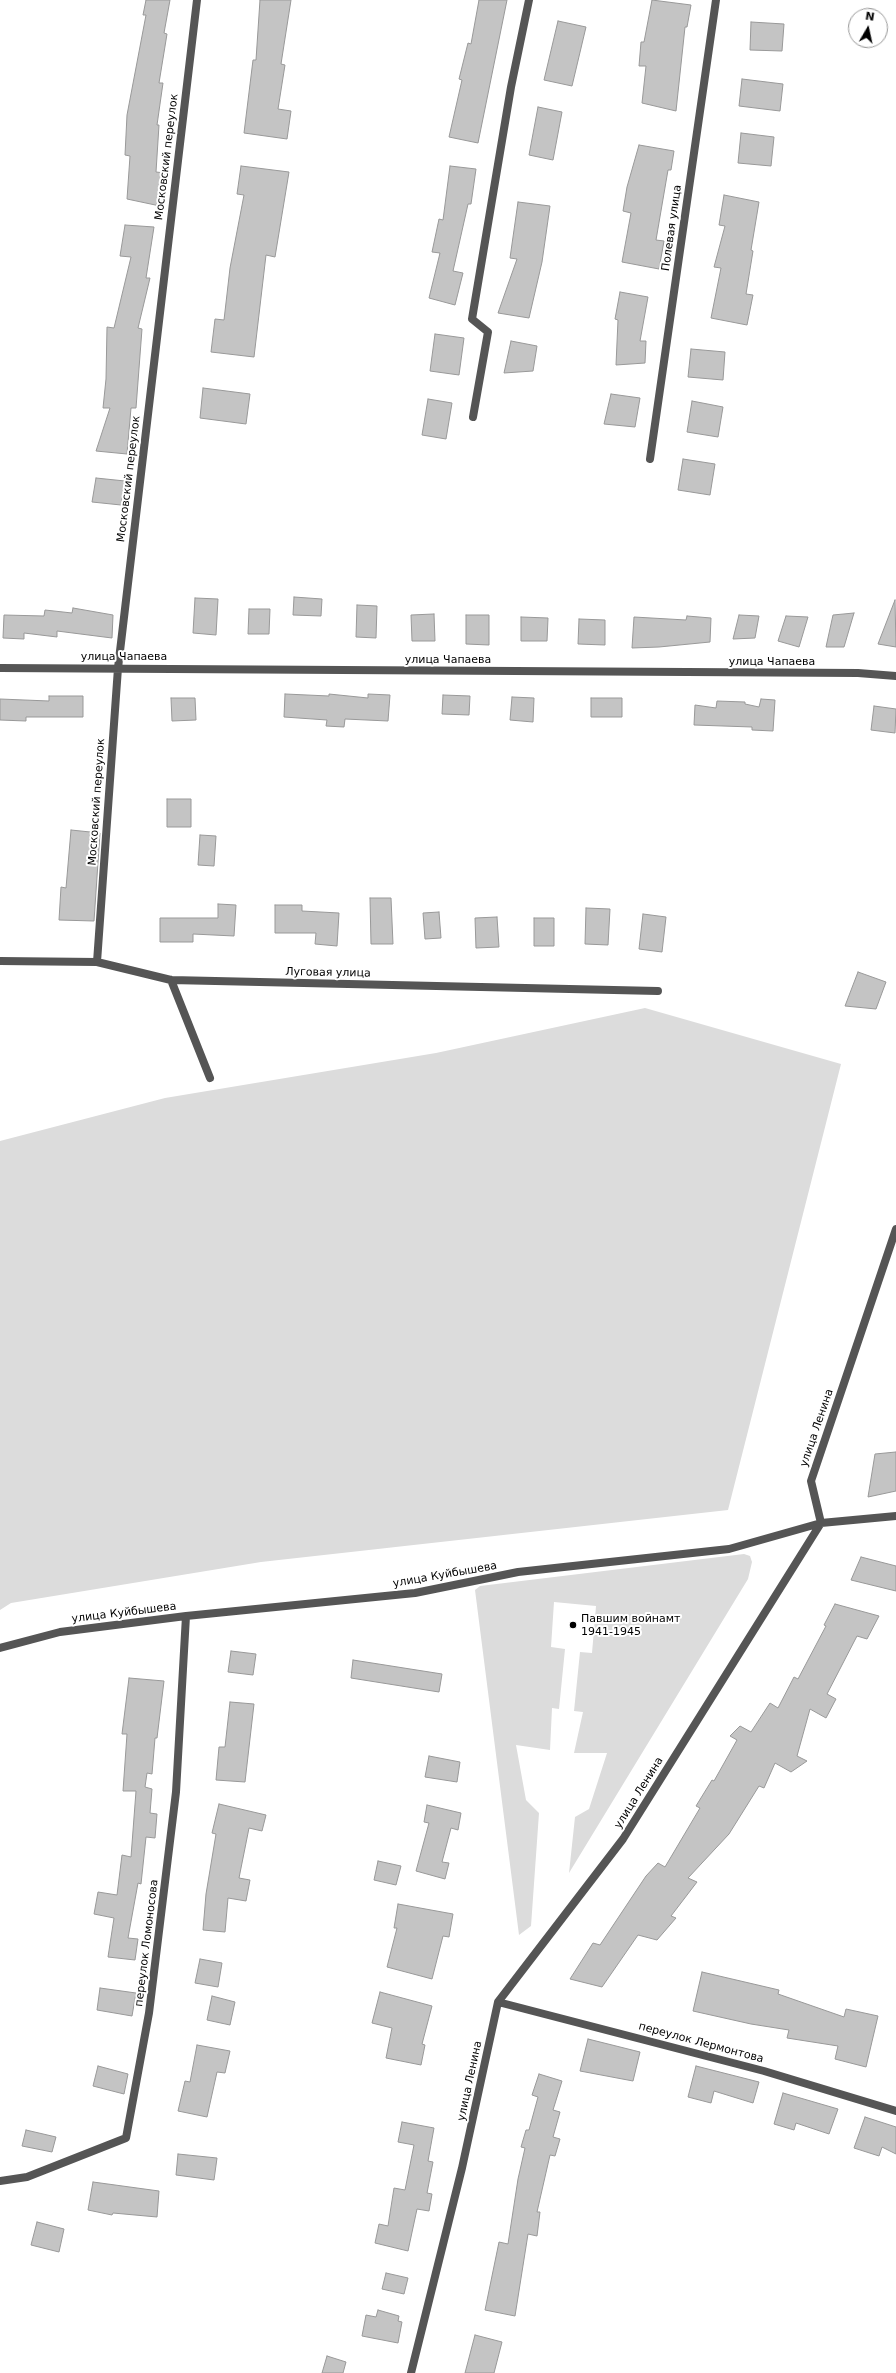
<!DOCTYPE html>
<html>
<head>
<meta charset="utf-8">
<style>
  body { margin:0 }
  #map { position:relative; width:896px; height:2373px; overflow:hidden; background:#fff; font-family:"DejaVu Sans",sans-serif }
  canvas { display:block }
  .north { position:absolute; left:848px; top:8px; width:40px; height:40px; box-sizing:border-box; background:#fff; border:1px solid #999; border-radius:50%; rotate:9deg; font-size:11px; font-weight:700; line-height:16px; text-align:center; color:#000 }
  .north::after { content:''; display:block; margin:auto; width:14px; height:18px; background:#000; clip-path:polygon(50% 0,100% 100%,50% 72%,0 100%) }
</style>
</head>
<body>
<div id="map">
<canvas width="896" height="2373"></canvas>
<div class="north">N</div>
</div>
<script>
const context = document.querySelector('canvas').getContext('2d');
context.lineJoin = 'round';
function paint(path, color) { context.fillStyle = color; context.fill(path, 'evenodd'); }
const toPath = rows => new Path2D(rows.map(r => 'M' + r).join(''));
function strokePath(path, color, width, dash) { context.strokeStyle = color; context.lineWidth = width; context.lineCap = dash ? 'butt' : 'round'; context.setLineDash(dash || []); context.stroke(path); }
function label(font, color, halo, rows, align = 'center') {
  context.font = font + ' "DejaVu Sans",sans-serif'; context.lineWidth = 4; context.setLineDash([]); context.textBaseline = 'middle'; context.strokeStyle = halo; context.fillStyle = color; for (const [text, x, y, turn = 0] of rows) {
    context.save(); context.translate(x, y); context.rotate((+turn || 0) * Math.PI / 180); context.textAlign = isNaN(turn) ? turn : align; if (halo) context.strokeText(text, 0, 0); context.fillText(text, 0, 0); context.restore();
  }
}
const green = toPath([
  [645,1008,841,1064,728,1510,261,1562,11,1603,0,1610,0,1141,165,1098,436,1053],
  [744,1554,750,1556,752,1562,748,1579,569,1873,575,1817,589,1809,607,1753,574,1753,583,1712,574,1711,580,1652,592,1653,596,1606,554,1602,551,1647,565,1649,559,1709,552,1708,550,1750,516,1745,526,1800,539,1813,531,1926,519,1935,475,1590,480,1586]
]);
const building = toPath([
  [146,0,170,0,164,33,167,34,159,83,163,83,157,125,159,125,156,172,165,173,160,206,127,199,130,156,125,155,127,115,146,15,143,15,146,0],
  [260,0,291,0,281,64,285,65,278,109,291,111,287,139,244,133,253,60,256,60,260,0],
  [479,0,507,0,478,143,449,137,462,80,459,79,468,43,471,44,479,0],
  [652,0,691,5,687,27,685,27,676,111,642,103,646,66,639,66,641,42,644,42,652,0],
  [558,21,586,27,572,86,544,80,558,21],
  [751,22,784,24,782,51,750,50,751,22],
  [742,79,783,84,780,111,739,106,742,79],
  [538,107,562,112,553,160,529,155,538,107],
  [741,133,774,137,771,166,738,163,741,133],
  [639,145,674,151,671,170,668,170,656,240,664,241,659,269,622,262,631,213,623,211,627,187,639,145],
  [241,166,289,172,275,257,266,255,254,357,211,352,215,319,224,320,230,268,244,195,237,194,241,166],
  [450,166,476,169,471,204,468,204,453,271,463,273,455,305,429,298,440,253,432,252,439,219,443,220,450,166],
  [724,195,759,202,751,250,753,251,746,294,753,295,747,325,711,318,721,268,714,267,725,226,719,225,724,195],
  [518,202,550,206,542,262,529,318,498,313,517,259,510,258,518,202],
  [125,225,154,227,146,278,150,278,138,328,142,329,136,408,131,408,127,454,96,451,110,408,103,408,106,379,107,327,114,328,131,257,120,256,125,225],
  [620,292,648,297,640,341,646,341,645,363,616,365,618,320,615,319,620,292],
  [435,334,464,338,459,375,430,371,435,334],
  [511,341,537,346,533,371,504,373,511,341],
  [691,349,725,352,723,380,688,377,691,349],
  [203,388,250,394,246,424,200,418,203,388],
  [611,394,640,398,635,427,604,424,611,394],
  [428,399,452,403,446,439,422,435,428,399],
  [692,401,723,407,718,437,687,432,692,401],
  [683,459,715,464,710,495,678,490,683,459],
  [96,478,125,481,121,505,92,502,96,478],
  [294,597,322,599,321,616,293,615,294,597],
  [195,598,218,599,216,635,193,633,195,598],
  [895,600,896,647,878,644,895,600],
  [357,605,377,606,376,638,356,637,357,605],
  [73,608,113,615,112,638,57,631,57,637,24,633,24,639,3,638,4,615,44,616,45,610,72,613,73,608],
  [249,609,270,609,269,634,248,634,249,609],
  [854,613,844,647,826,647,833,615,854,613],
  [434,614,435,641,412,641,411,615,434,614],
  [466,615,489,615,489,645,466,644,466,615],
  [739,615,759,616,755,638,733,639,739,615],
  [687,616,711,618,710,642,659,647,632,648,634,617,686,620,687,616],
  [786,616,808,617,799,647,778,641,786,616],
  [521,617,548,618,547,641,521,641,521,617],
  [579,619,605,620,605,645,578,644,579,619],
  [285,694,329,696,329,694,368,698,368,694,390,695,388,721,345,719,344,727,326,726,327,720,284,717,285,694],
  [443,695,470,696,469,715,442,714,443,695],
  [49,696,83,696,83,717,26,717,26,721,0,720,0,699,49,701,49,696],
  [512,697,534,698,533,722,510,720,512,697],
  [171,698,195,698,196,720,172,721,171,698],
  [591,698,622,698,622,717,591,717,591,698],
  [761,699,775,700,773,731,752,730,752,727,694,725,695,705,716,708,717,701,745,702,745,704,759,707,761,699],
  [874,706,896,709,895,733,871,730,874,706],
  [167,799,191,799,191,827,167,827,167,799],
  [71,830,100,833,94,921,59,920,61,887,66,888,71,830],
  [200,835,216,836,214,866,198,865,200,835],
  [370,898,391,898,393,944,371,944,370,898],
  [218,904,236,905,234,936,193,934,193,942,160,942,160,918,218,918,218,904],
  [275,905,302,905,302,911,339,913,337,946,315,944,316,933,275,933,275,905],
  [586,908,610,909,608,945,585,944,586,908],
  [439,912,441,938,425,939,423,913,439,912],
  [643,914,666,917,662,952,639,949,643,914],
  [497,917,499,947,476,948,475,918,497,917],
  [534,918,554,918,554,946,534,946,534,918],
  [858,972,886,982,876,1009,845,1006,858,972],
  [896,1452,896,1491,868,1497,875,1454,896,1452],
  [861,1557,896,1566,896,1591,851,1580,861,1557],
  [835,1604,879,1616,867,1639,857,1636,827,1694,836,1699,826,1718,810,1709,797,1756,807,1761,791,1772,775,1763,764,1788,759,1786,729,1834,688,1878,697,1882,671,1916,676,1918,657,1940,638,1935,602,1987,570,1979,593,1943,600,1945,646,1876,658,1863,665,1867,700,1808,696,1806,712,1780,714,1781,737,1740,730,1736,740,1726,751,1732,770,1703,778,1708,794,1677,798,1679,826,1626,824,1625,835,1604],
  [231,1651,256,1654,253,1675,228,1672,231,1651],
  [353,1660,442,1674,439,1692,351,1678,353,1660],
  [129,1678,164,1681,157,1738,155,1738,152,1774,147,1773,145,1787,152,1789,150,1813,157,1814,155,1838,146,1837,141,1884,138,1883,128,1938,138,1939,135,1960,108,1957,114,1918,94,1914,98,1892,117,1895,122,1855,131,1857,136,1791,123,1791,127,1734,122,1734,129,1678],
  [230,1702,254,1704,245,1782,216,1780,219,1747,225,1747,230,1702],
  [429,1756,460,1762,457,1782,425,1777,429,1756],
  [219,1804,266,1815,262,1831,249,1828,239,1878,250,1880,246,1901,228,1898,225,1932,203,1930,206,1894,216,1834,212,1833,219,1804],
  [427,1805,461,1813,458,1830,451,1828,442,1862,449,1863,445,1879,416,1871,429,1823,424,1822,427,1805],
  [378,1861,401,1866,396,1885,374,1880,378,1861],
  [398,1904,453,1914,449,1937,443,1936,432,1979,387,1967,397,1928,394,1928,398,1904],
  [200,1959,222,1963,218,1987,195,1983,200,1959],
  [702,1972,779,1990,778,1994,844,2017,846,2009,878,2016,866,2067,835,2059,838,2046,787,2038,789,2030,751,2024,693,2011,702,1972],
  [100,1988,136,1993,132,2016,97,2010,100,1988],
  [380,1992,432,2006,422,2044,425,2045,421,2065,386,2058,392,2028,372,2023,380,1992],
  [212,1996,235,2002,230,2025,207,2020,212,1996],
  [588,2039,640,2052,633,2081,580,2071,588,2039],
  [197,2045,230,2051,225,2073,217,2072,207,2117,178,2111,185,2081,190,2082,197,2045],
  [98,2066,128,2074,124,2094,93,2086,98,2066],
  [696,2066,759,2082,753,2103,714,2091,711,2103,688,2097,696,2066],
  [539,2074,562,2081,553,2110,560,2112,553,2137,560,2139,555,2156,550,2155,537,2212,540,2212,537,2236,528,2234,515,2316,485,2310,499,2242,508,2244,518,2179,525,2148,521,2147,526,2130,529,2130,538,2097,532,2095,539,2074],
  [783,2093,838,2109,829,2134,796,2123,794,2130,774,2124,783,2093],
  [865,2117,896,2127,896,2154,882,2147,879,2156,854,2148,865,2117],
  [402,2122,434,2128,428,2161,433,2162,427,2193,432,2194,429,2211,417,2209,408,2251,375,2243,379,2224,388,2226,394,2188,405,2190,414,2145,398,2142,402,2122],
  [26,2130,56,2137,52,2152,22,2146,26,2130],
  [178,2154,217,2158,214,2180,176,2175,178,2154],
  [93,2182,159,2191,157,2217,113,2213,112,2215,88,2210,93,2182],
  [37,2222,64,2229,59,2252,31,2245,37,2222],
  [386,2273,408,2278,404,2294,382,2289,386,2273],
  [378,2310,399,2316,398,2321,402,2322,398,2343,362,2336,366,2315,376,2317,378,2310],
  [475,2335,502,2342,494,2373,465,2373,475,2335],
  [327,2356,346,2362,343,2373,322,2373,327,2356]
]);
const minor = toPath([
  [473,417,488,332,472,319,511,87,529,0],
  [650,459,716,0],
  [0,668,858,673,896,676],
  [0,961,97,962,171,980,658,991],
  [97,962,118,668,197,0],
  [171,980,210,1078],
  [0,1648,60,1632,186,1616,415,1593,518,1572,729,1549,821,1523,896,1516],
  [498,2002,764,2071,896,2111],
  [0,2181,27,2177,126,2138,149,2013,176,1792,186,1616],
  [411,2373,462,2168,498,2002,623,1839,821,1523,811,1481,896,1229]
]);
const markers = [
  [573,1625,4,"#000"]
];
const streetNames = [
  ["Московский переулок",167,157,-83],
  ["Полевая улица",672,228,-82],
  ["Московский переулок",129,479,-83],
  ["улица Чапаева",124,657],
  ["улица Чапаева",448,660],
  ["улица Чапаева",772,662],
  ["Московский переулок",97,802,-86],
  ["Луговая улица",328,973,1],
  ["улица Ленина",817,1428,-71],
  ["улица Куйбышева",445,1575,-10],
  ["улица Куйбышева",124,1613,-7],
  ["улица Ленина",639,1793,-58],
  ["переулок Ломоносова",147,1943,-83],
  ["переулок Лермонтова",701,2043,15],
  ["улица Ленина",470,2081,-78]
];
const poiNames = [
  ["Павшим войнамт",581,1619],
  ["1941-1945",581,1632]
];
paint(green, '#dcdcdc');
paint(building, '#c4c4c4');
strokePath(building, '#999', 1);
strokePath(minor, '#555', 8);
for (const [x, y, r, color] of markers) { const dot = new Path2D(); dot.arc(x, y, r, 0, 2 * Math.PI); context.fillStyle = color; context.fill(dot); strokePath(dot, '#fff', 1.5); }
label('11px', '#000', '#fff', streetNames);
label('11px', '#000', '#fff', poiNames, 'left');
</script>
</body>
</html>
